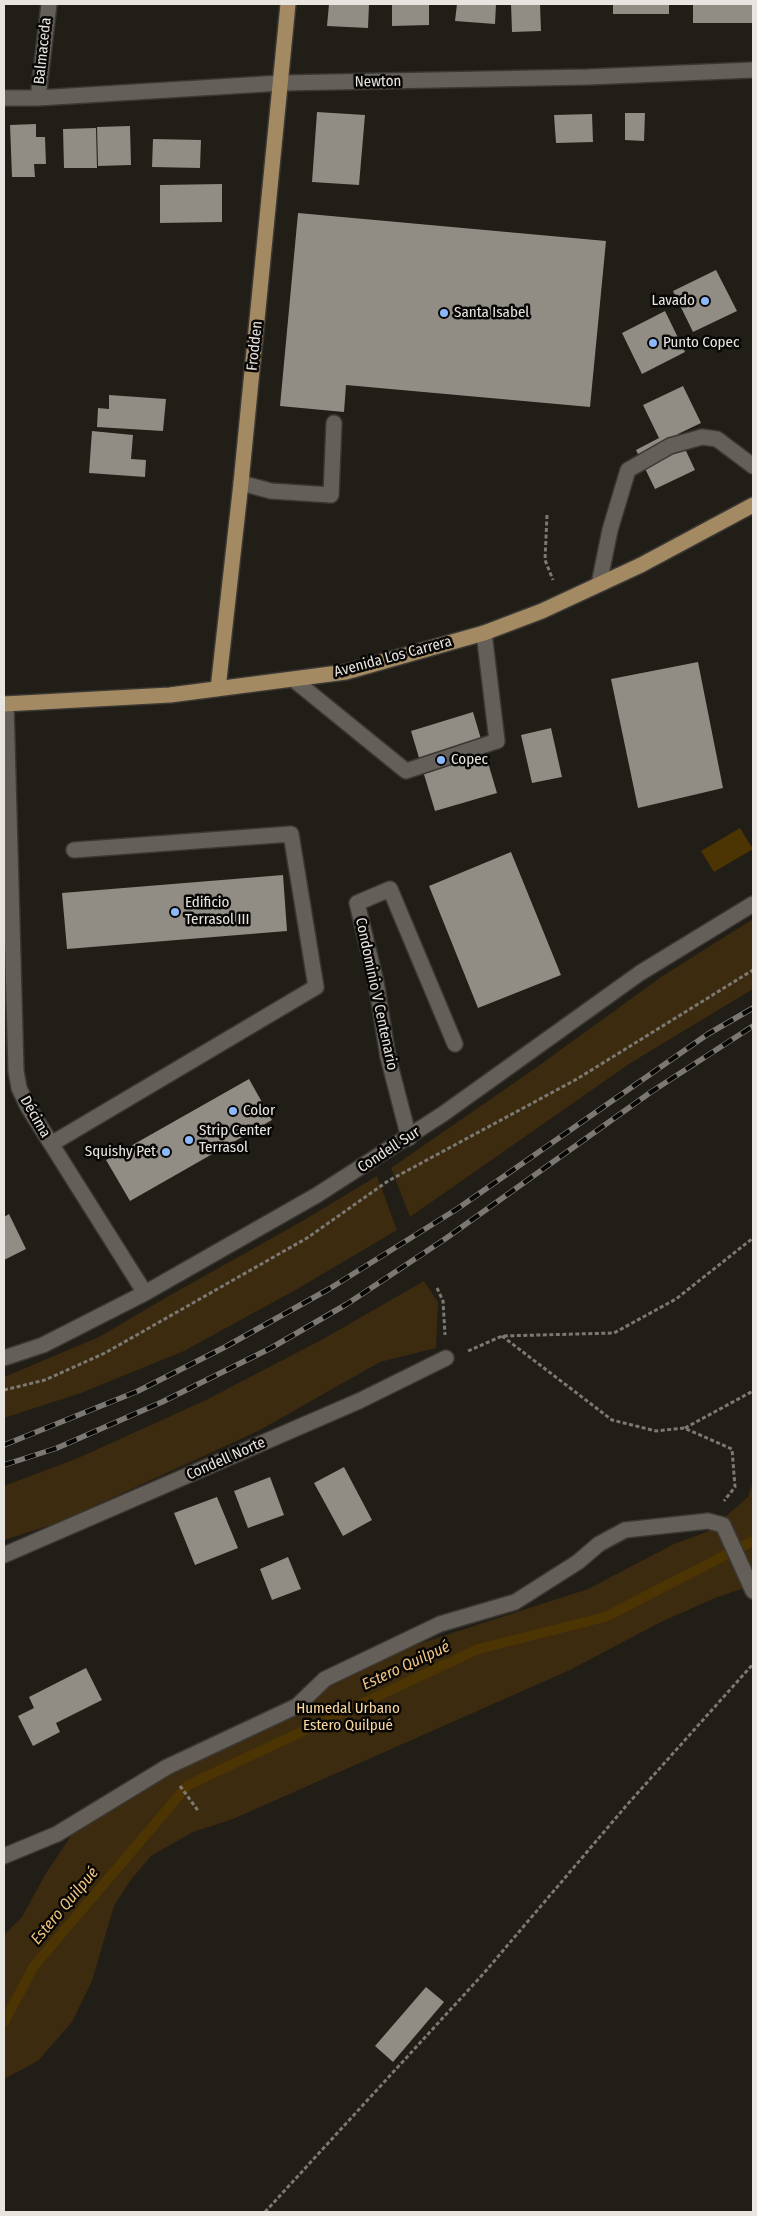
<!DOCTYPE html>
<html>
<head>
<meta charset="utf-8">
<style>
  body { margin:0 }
  #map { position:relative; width:757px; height:2216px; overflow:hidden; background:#211d17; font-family:"Fira Sans Condensed",sans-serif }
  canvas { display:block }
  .frame { position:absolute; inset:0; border:5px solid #e8e5e1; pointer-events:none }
</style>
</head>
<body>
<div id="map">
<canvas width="757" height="2216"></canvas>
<div class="frame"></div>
</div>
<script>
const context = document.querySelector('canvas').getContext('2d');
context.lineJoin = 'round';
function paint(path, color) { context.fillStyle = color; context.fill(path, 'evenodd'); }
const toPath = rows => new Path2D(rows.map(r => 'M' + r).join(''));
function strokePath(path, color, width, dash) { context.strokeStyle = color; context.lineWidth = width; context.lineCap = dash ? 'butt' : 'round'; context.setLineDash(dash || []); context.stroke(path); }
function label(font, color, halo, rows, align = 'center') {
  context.font = font + ' "Fira Sans Condensed",sans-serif'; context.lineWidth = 5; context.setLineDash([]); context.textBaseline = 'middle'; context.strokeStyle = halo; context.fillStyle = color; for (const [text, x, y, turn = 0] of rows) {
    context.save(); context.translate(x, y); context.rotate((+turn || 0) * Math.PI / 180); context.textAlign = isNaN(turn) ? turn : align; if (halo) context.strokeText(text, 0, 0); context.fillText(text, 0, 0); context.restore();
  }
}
const green = toPath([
  [753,919,753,989,629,1064,410,1217,391,1168,537,1067,661,977],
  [377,1176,397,1230,299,1288,184,1351,81,1393,4,1418,4,1377,99,1337,167,1297,304,1220],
  [424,1281,438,1302,436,1348,380,1362,260,1430,60,1522,4,1540,4,1486,78,1458,206,1400,323,1339],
  [753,1481,753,1585,715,1598,661,1622,570,1670,233,1819,193,1832,151,1856,130,1881,114,1906,92,1981,72,2022,38,2061,4,2079,4,1935,22,1917,46,1873,84,1817,245,1736,286,1711,303,1687,338,1670,588,1589,674,1544,709,1531,748,1497]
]);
const water = toPath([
  [740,828,753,849,714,872,701,851]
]);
const stream = toPath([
  [4,2022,34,1966,188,1785,478,1649,605,1617,753,1541]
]);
const building = toPath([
  [329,4,369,4,368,28,327,26],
  [392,4,429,4,429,25,392,26],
  [457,4,496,4,495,24,455,21],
  [511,4,540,4,541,31,512,32],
  [613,4,669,4,669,14,613,14],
  [693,4,753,4,753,23,693,23],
  [317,112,365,115,359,185,312,182],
  [625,113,645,113,644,141,625,140],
  [592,114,593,142,556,143,554,115],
  [36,124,36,137,45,137,46,164,34,164,35,177,12,177,10,125],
  [130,126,131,165,98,166,97,127],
  [96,128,97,168,64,168,63,129],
  [153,139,201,140,200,168,152,167],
  [222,184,222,222,160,223,160,185],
  [298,213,606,241,590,407,346,385,344,412,280,406],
  [716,270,737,311,693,332,673,291],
  [665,311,685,352,642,374,622,333],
  [683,386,701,423,678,434,695,470,655,489,636,450,659,438,643,405],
  [109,395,166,399,163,431,97,427,98,408,109,409],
  [92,431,133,435,131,459,146,460,145,477,89,473],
  [698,662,723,788,638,808,611,679],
  [473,712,497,793,435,811,411,731],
  [551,728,562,777,532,783,521,735],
  [511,852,561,975,478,1008,429,886],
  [283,875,287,931,67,949,62,893],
  [249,1079,272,1120,130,1201,106,1160],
  [9,1214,26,1249,4,1260,4,1217],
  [344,1467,372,1520,343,1536,314,1483],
  [270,1477,284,1515,248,1528,234,1491],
  [217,1497,238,1548,195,1565,174,1513],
  [288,1557,301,1589,272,1600,260,1569],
  [86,1668,102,1700,56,1723,60,1732,33,1746,18,1716,34,1708,29,1697],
  [426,1987,444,2002,393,2062,375,2046]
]);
const path = toPath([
  [547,515,545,560,553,580],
  [437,1288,443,1301,445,1335],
  [502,1336,612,1420,656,1431,684,1428,732,1449,735,1487,724,1501],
  [468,1351,502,1336,614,1333,676,1299,753,1238],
  [4,1390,45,1380,105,1353,307,1238,388,1181,577,1079,753,970],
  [685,1428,753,1391],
  [180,1786,199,1812],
  [265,2212,484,1973,626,1806,753,1664]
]);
const minor = toPath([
  [4,98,38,98,281,83,588,77,753,70],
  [38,98,49,4],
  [241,483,271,491,331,495,334,423],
  [599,584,610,530,628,470,670,446,702,437,717,439,753,466],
  [294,680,406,771,497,741,484,633],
  [6,704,16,1071,19,1088,28,1107,145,1293],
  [409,1138,388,1057,376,982,357,903,390,889,455,1044],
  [51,1144,316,987,291,834,74,850],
  [4,1358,43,1345,145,1293,317,1195,443,1114,640,973,753,904],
  [4,1555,359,1401,446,1358],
  [4,1856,57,1834,167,1767,297,1706,325,1679,440,1624,515,1602,578,1562,599,1544,625,1530,708,1521,723,1525,753,1591]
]);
const major = toPath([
  [218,689,241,483,288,4],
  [4,704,170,695,346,672,484,633,542,611,641,565,753,505]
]);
const rail = toPath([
  [4,1445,138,1391,225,1347,329,1289,457,1209,708,1034,753,1008],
  [4,1465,57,1448,162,1402,271,1348,347,1304,445,1239,651,1092,753,1026]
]);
const markers = [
  [705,301,5,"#8cb9fc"],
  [444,313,5,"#8cb9fc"],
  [653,343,5,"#8cb9fc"],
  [441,760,5,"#8cb9fc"],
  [175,912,5,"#8cb9fc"],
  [233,1111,5,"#8cb9fc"],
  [189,1140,5,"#8cb9fc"],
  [166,1152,5,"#8cb9fc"]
];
const streetNames = [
  ["Balmaceda",43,51,-84],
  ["Newton",378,82,-1],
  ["Frodden",255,346,-84],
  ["Avenida Los Carrera",393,657,-15],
  ["Condominio V Centenario",376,994,78],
  ["Décima",35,1117,60],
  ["Condell Sur",389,1150,-33],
  ["Condell Norte",226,1459,-24]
];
const poiNames = [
  ["Lavado",695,301,"right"],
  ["Santa Isabel",454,313],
  ["Punto Copec",663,343],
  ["Copec",451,760],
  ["Edificio",185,903],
  ["Terrasol III",185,920],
  ["Color",243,1111],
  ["Strip Center",199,1131],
  ["Terrasol",199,1148],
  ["Squishy Pet",156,1152,"right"]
];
const parkNames = [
  ["Humedal Urbano",348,1709],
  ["Estero Quilpué",348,1726]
];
const waterNames = [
  ["Estero Quilpué",406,1666,-25],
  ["Estero Quilpué",65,1906,-50]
];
paint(green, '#3c2b0e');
paint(water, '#4c3403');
strokePath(stream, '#4c3403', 10);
paint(building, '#918c84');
strokePath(minor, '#3b3834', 18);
strokePath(major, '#3b3834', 18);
strokePath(path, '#7c7973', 3, [4, 2.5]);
strokePath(minor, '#645f58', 15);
strokePath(major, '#a38a62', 15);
strokePath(rail, '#7c7873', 5.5);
strokePath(rail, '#090705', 4, [11]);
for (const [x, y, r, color] of markers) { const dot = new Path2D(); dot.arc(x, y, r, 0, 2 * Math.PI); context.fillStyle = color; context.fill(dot); strokePath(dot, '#090705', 2); }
label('15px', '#e8e5e1', '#090705', streetNames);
label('15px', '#e8e5e1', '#090705', poiNames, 'left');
label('15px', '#fad8a2', '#090705', parkNames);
label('italic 16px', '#efc480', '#090705', waterNames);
</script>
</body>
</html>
